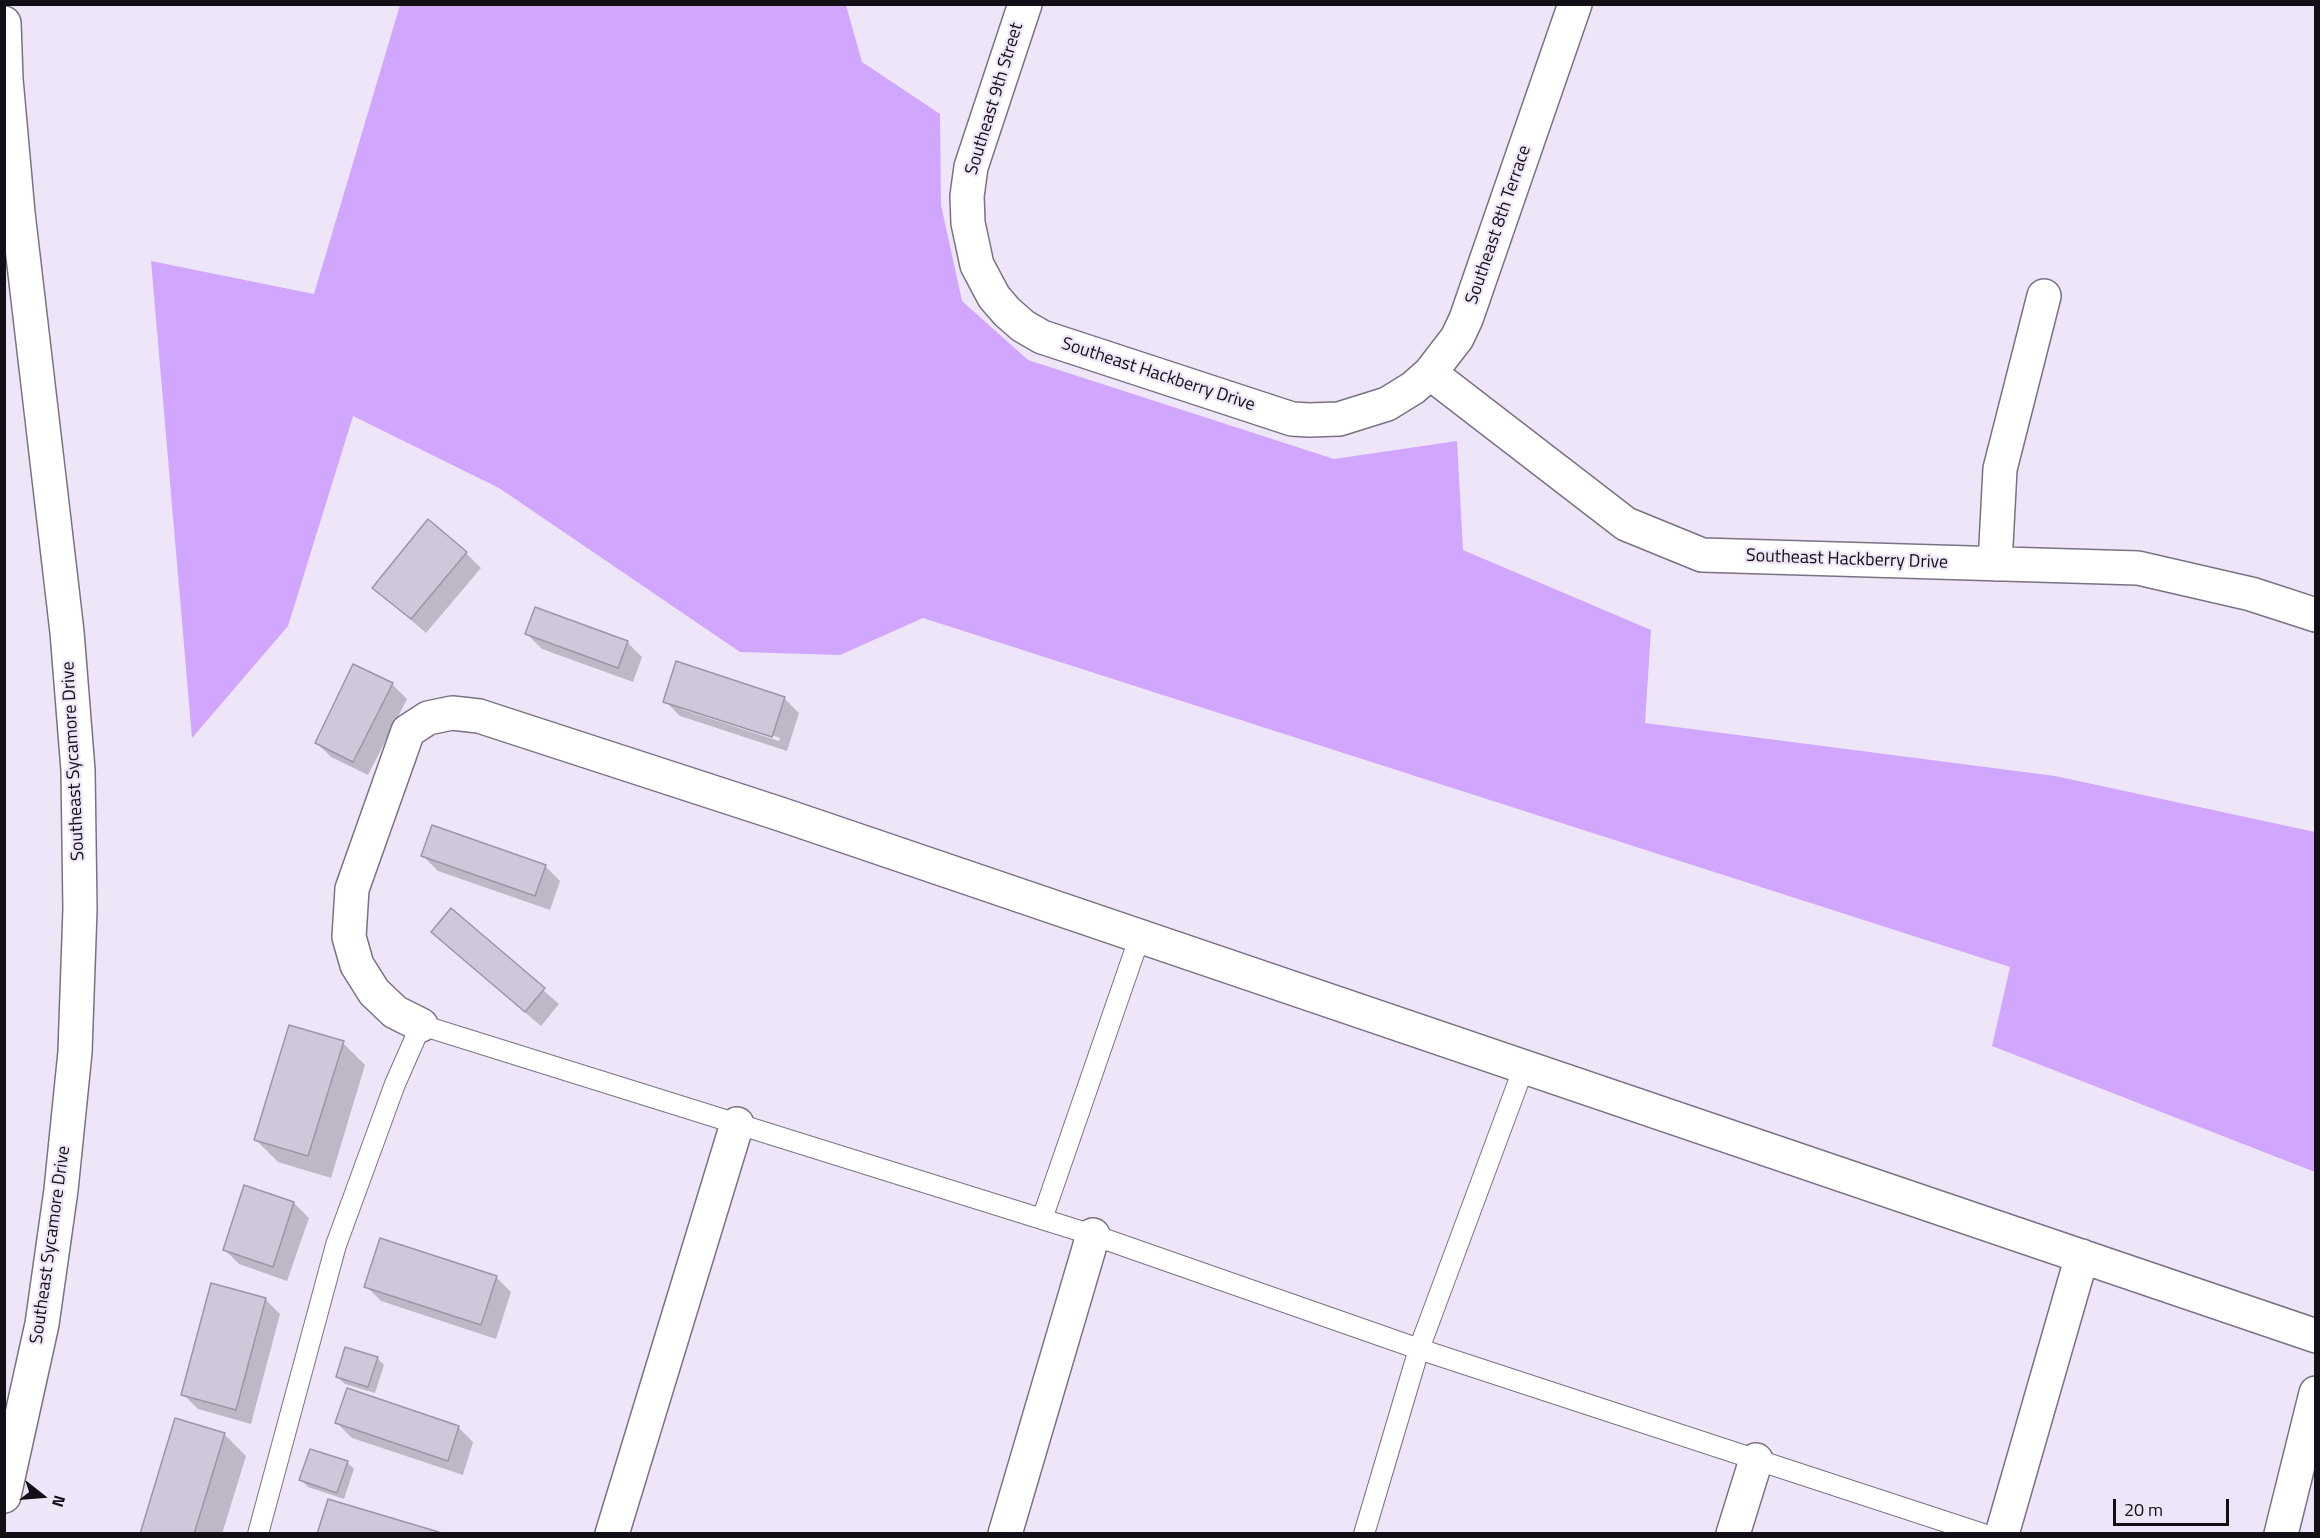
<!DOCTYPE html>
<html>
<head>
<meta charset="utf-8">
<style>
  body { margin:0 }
  #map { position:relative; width:2320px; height:1538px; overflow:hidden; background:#eee6f8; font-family:"Titillium Web",sans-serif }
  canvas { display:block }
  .frame { position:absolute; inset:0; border:6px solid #120f16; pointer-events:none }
  .north { position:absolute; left:12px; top:1466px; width:60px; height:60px; -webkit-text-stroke:4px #eee6f8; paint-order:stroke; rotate:107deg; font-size:16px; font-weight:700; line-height:24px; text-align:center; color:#120f16 }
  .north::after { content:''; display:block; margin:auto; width:21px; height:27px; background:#120f16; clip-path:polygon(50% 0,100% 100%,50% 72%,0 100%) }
  .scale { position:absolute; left:2113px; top:1499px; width:116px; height:27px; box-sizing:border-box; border:3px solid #120f16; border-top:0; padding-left:8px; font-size:18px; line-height:21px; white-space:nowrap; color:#120f16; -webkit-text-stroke:4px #eee6f8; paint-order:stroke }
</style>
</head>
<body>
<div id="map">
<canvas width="2320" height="1538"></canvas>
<div class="frame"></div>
<div class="north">N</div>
<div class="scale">20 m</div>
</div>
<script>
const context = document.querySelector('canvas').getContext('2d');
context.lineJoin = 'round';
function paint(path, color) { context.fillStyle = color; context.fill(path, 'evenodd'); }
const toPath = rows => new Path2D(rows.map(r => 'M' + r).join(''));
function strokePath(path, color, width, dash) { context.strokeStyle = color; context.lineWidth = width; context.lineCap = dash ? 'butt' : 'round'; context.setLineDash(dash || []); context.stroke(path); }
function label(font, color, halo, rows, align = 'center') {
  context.font = font + ' "Titillium Web",sans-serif'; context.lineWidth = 4.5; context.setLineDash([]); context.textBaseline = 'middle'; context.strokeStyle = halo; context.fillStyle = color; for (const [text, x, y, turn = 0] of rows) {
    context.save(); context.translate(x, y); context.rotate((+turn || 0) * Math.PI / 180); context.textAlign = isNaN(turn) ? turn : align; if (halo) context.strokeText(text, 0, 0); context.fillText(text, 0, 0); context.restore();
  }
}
const forest = toPath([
  [400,5,846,5,862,62,940,114,941,205,962,301,1028,360,1334,459,1457,441,1463,550,1651,630,1645,723,2055,776,2315,832,2315,1172,1992,1046,2010,967,923,618,840,655,740,652,499,488,353,416,288,626,192,738,151,261,314,294]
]);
const shadow = toPath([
  [466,553,481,568,426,633,374,588],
  [527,634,627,642,642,657,633,682,542,649],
  [392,684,407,699,368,775,331,757,316,742],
  [784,698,799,713,787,751,680,716,665,701],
  [681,706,780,738,779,741,681,709],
  [423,856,545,866,560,881,550,910,438,871],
  [451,910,559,1004,541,1026,448,947],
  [343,1043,365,1065,331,1178,278,1162,255,1139],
  [245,1187,294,1203,309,1218,287,1281,239,1264,224,1249],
  [496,1277,511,1292,496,1339,381,1301,366,1286],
  [265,1299,280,1314,251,1424,198,1409,183,1394],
  [377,1358,384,1365,375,1393,345,1384,337,1377],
  [337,1423,458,1427,473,1442,463,1475,352,1438],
  [224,1434,246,1456,222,1534,142,1534],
  [347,1462,354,1469,344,1499,308,1487,301,1480]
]);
const stream = toPath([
  [169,314,513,438,901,539,1516,762,1844,791,2316,914]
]);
const building = toPath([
  [428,519,467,552,411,619,372,588,428,519],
  [535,607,628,641,618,668,525,634,535,607],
  [676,661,785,697,772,737,663,702,676,661],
  [353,664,393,683,353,762,315,743,353,664],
  [432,825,546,865,535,896,421,856,432,825],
  [451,908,545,988,525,1012,431,932,451,908],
  [289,1025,344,1041,308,1156,254,1140,289,1025],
  [244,1185,294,1202,273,1267,223,1250,244,1185],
  [380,1238,497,1276,481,1325,364,1287,380,1238],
  [211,1283,266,1298,236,1410,181,1395,211,1283],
  [345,1347,378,1357,368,1387,336,1377,345,1347],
  [347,1388,459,1426,448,1461,335,1423,347,1388],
  [175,1418,225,1433,194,1534,140,1534,175,1418],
  [310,1449,348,1461,337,1493,299,1480,310,1449],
  [328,1499,442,1533,442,1534,317,1534,328,1499]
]);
const service = toPath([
  [1042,1219,1140,936],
  [258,1534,336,1245,395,1084,421,1025,1093,1235,1419,1349,1983,1534],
  [1364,1534,1419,1349,1524,1067]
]);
const minor = toPath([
  [1025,4,971,167,967,196,968,223,977,265,994,297,1007,312,1023,326,1042,337,1292,419,1309,420,1339,419,1387,404,1413,388,1430,373,1457,338,1466,319,1575,4],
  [1430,373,1626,524,1702,555,2138,568,2251,594,2316,615],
  [1995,564,2000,469,2044,296],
  [421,1025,395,1012,374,992,357,965,349,937,352,889,408,731,428,718,452,713,479,716,780,814,2316,1336],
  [612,1534,737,1124],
  [1005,1534,1093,1235],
  [1733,1534,1756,1460],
  [2002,1534,2082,1256],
  [2281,1534,2316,1393]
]);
const tertiary = toPath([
  [4,23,6,79,18,213,67,632,78,770,80,909,75,1052,61,1190,42,1324,4,1496]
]);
const streetNames = [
  ["Southeast 9th Street",995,99,-73],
  ["Southeast 8th Terrace",1499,225,-71],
  ["Southeast Hackberry Drive",1158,375,18],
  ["Southeast Hackberry Drive",1847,560,2],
  ["Southeast Sycamore Drive",74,761,-93],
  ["Southeast Sycamore Drive",51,1245,-82]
];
paint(forest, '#d0a6fe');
paint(shadow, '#0003');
strokePath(stream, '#d0a6fe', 12);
paint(building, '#d0c8da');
strokePath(building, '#9d95a6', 1.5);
strokePath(service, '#797283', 22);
strokePath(minor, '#797283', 36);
strokePath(tertiary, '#797283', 36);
strokePath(service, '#fff', 20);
strokePath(minor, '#fff', 33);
strokePath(tertiary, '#fff', 33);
label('18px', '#120f16', '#eee6f8', streetNames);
</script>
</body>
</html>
